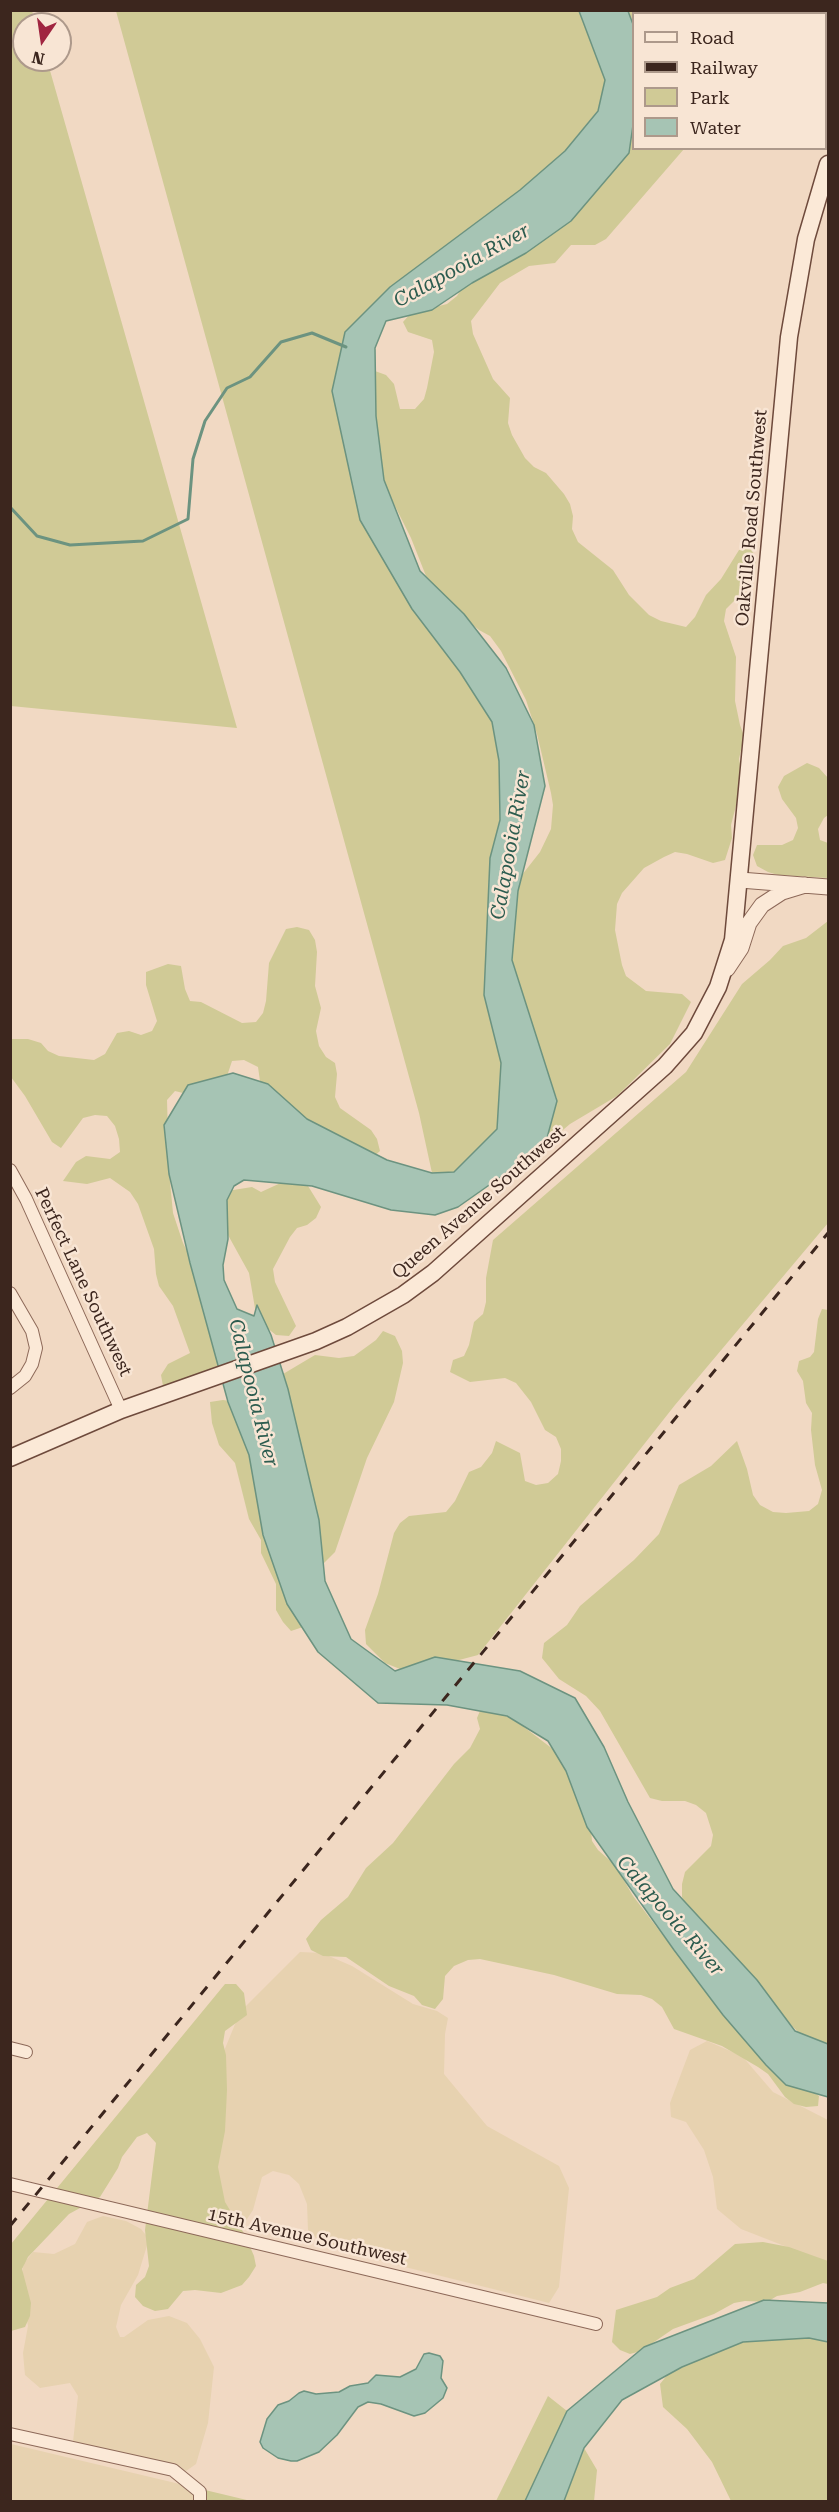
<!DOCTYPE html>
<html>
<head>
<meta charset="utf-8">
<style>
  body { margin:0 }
  #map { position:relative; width:839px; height:2512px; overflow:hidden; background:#f1d9c3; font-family:"Roboto Serif",serif }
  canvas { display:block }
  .frame { position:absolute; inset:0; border:12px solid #3c261e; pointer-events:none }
  .legend { position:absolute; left:632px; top:12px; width:195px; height:138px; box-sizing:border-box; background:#f8e5d4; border:2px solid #ad998b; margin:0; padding:8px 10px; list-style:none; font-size:18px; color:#3c261e }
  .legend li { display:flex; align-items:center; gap:12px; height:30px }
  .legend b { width:30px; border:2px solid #ad998b }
  .north { position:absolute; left:12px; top:12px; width:60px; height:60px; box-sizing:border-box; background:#f8e5d4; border:2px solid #ad998b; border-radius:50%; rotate:193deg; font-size:16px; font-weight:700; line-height:24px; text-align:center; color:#3c261e }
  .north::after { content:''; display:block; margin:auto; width:21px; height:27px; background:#a02540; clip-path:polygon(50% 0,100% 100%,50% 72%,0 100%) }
</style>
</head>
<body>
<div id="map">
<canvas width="839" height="2512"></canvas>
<div class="frame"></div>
<ul class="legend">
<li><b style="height:8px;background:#fbe9d7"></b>Road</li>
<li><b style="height:8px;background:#3c261e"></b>Railway</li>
<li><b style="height:16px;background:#d0ca96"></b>Park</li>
<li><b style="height:16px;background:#a6c4b4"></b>Water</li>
</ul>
<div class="north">N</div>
</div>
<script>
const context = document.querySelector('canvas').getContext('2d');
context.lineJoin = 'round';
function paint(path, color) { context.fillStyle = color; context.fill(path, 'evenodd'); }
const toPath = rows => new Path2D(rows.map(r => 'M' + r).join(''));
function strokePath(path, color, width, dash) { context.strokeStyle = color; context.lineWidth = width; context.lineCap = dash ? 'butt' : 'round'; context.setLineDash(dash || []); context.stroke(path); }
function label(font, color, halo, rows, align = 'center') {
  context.font = font + ' "Roboto Serif",serif'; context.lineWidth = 5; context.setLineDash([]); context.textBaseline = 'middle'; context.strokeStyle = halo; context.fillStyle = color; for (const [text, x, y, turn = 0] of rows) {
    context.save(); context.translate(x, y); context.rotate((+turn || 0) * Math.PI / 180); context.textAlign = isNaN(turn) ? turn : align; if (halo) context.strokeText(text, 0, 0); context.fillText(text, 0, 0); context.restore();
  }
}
const farmland = toPath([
  [300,1952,322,1953,352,1966,413,2004,437,2011,448,2018,445,2034,444,2074,487,2126,559,2166,569,2188,559,2287,549,2303,325,2247,308,2230,307,2204,299,2184,289,2175,273,2171,262,2177,253,2210,243,2225,228,2221,217,2182,222,2056,240,2012],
  [707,2041,742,2056,773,2092,828,2120,828,2263,741,2229,717,2209,713,2177,704,2150,686,2122,671,2117,670,2103,690,2050],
  [103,2216,126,2221,141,2229,149,2239,138,2275,121,2305,116,2327,120,2337,124,2337,148,2320,169,2316,187,2323,200,2339,214,2367,208,2423,196,2464,186,2471,73,2442,78,2396,70,2383,40,2388,25,2375,23,2353,28,2326,20,2283,24,2263,33,2252,54,2254,75,2244,87,2222],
  [11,2444,205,2490,204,2501,11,2502]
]);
const green = toPath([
  [10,11,32,11,36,24,24,24,24,60,47,60,237,728,11,706],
  [116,11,579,11,605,80,598,110,565,151,520,190,390,287,332,391,460,672,492,722,499,761,500,820,490,858,484,995,501,1063,497,1129,454,1172,432,1173,419,1113],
  [628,11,778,11,776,14,634,14,633,27],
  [633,118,634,148,684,149,606,239,595,245,571,245,555,263,529,266,500,283,471,321,473,334,493,379,510,398,508,423,512,435,525,458,534,467,546,473,564,494,570,504,573,516,572,529,578,542,613,570,629,595,649,615,661,621,686,627,695,617,706,595,721,579,739,550,751,548,756,559,755,572,743,592,726,609,724,621,736,657,735,701,740,725,744,736,739,759,743,779,731,825,732,838,725,860,713,863,687,854,675,852,664,857,644,868,622,893,617,904,615,930,622,965,626,976,646,991,682,994,691,1002,670,1044,617,1096,570,1124,551,1140,539,1140,544,1130,552,1121,557,1098,539,1068,510,955,518,880,540,852,551,829,553,805,551,793,537,734,526,700,501,651,490,636,479,630,461,615,426,576,411,538,381,478,374,408,375,371,386,375,394,384,400,409,415,409,424,399,427,388,434,352,432,340,408,332,403,322,411,313,447,304,457,296,463,286,629,153],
  [807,763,819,768,828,778,828,815,824,818,818,829,820,840,828,843,828,878,778,875,768,872,757,866,753,855,757,845,782,845,793,840,798,828,796,818,782,799,778,787,784,776],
  [828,921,828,1223,675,1405,478,1655,410,1673,385,1663,366,1644,365,1630,378,1594,394,1533,400,1523,409,1516,446,1512,455,1501,469,1472,481,1467,492,1453,496,1441,520,1453,525,1481,536,1485,548,1483,558,1474,561,1461,561,1449,556,1437,545,1430,531,1402,516,1383,505,1378,470,1382,450,1372,453,1360,464,1356,469,1345,474,1322,483,1314,486,1302,486,1278,493,1240,686,1072,742,984,770,960,783,946,806,938],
  [297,927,309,930,315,940,317,952,315,986,321,1008,316,1031,319,1046,326,1057,335,1063,337,1074,335,1097,340,1108,371,1130,377,1139,380,1151,371,1159,257,1094,260,1081,258,1067,244,1060,232,1061,226,1079,199,1097,175,1091,167,1100,169,1171,173,1213,183,1243,194,1265,221,1369,163,1386,161,1375,168,1364,190,1353,173,1306,159,1286,156,1274,154,1249,138,1204,130,1192,110,1178,87,1184,63,1181,76,1162,86,1156,110,1159,120,1152,119,1139,115,1126,107,1116,95,1115,83,1118,61,1148,52,1142,25,1096,11,1077,10,1039,28,1039,41,1043,48,1051,59,1056,94,1060,105,1054,117,1033,129,1031,141,1035,152,1031,157,1021,146,985,146,972,168,964,181,966,185,989,190,1001,201,1002,242,1023,256,1022,263,1013,266,1001,269,963,286,929],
  [285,1181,308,1186,321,1207,316,1218,307,1225,297,1228,290,1237,273,1269,275,1282,296,1326,289,1336,276,1335,257,1320,249,1273,228,1235,222,1213,227,1191,252,1187,261,1192],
  [822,1309,828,1310,828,2053,816,2049,793,2027,688,1909,682,1897,682,1884,685,1872,711,1846,713,1835,706,1813,696,1805,685,1801,662,1801,650,1798,600,1711,586,1696,559,1679,542,1658,544,1643,567,1625,580,1606,634,1560,659,1534,679,1485,711,1466,737,1441,747,1469,753,1495,760,1505,773,1512,786,1513,809,1511,818,1504,822,1490,815,1465,811,1430,812,1413,806,1403,803,1381,797,1371,799,1361,810,1357,814,1352,818,1319],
  [383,1331,395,1336,402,1351,403,1363,394,1402,367,1458,335,1552,319,1568,303,1627,291,1631,283,1622,276,1610,276,1584,261,1553,261,1540,249,1519,235,1463,219,1445,212,1423,210,1402,223,1400,236,1402,315,1355,339,1358,354,1356,376,1340],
  [482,1706,493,1709,520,1724,558,1753,590,1818,592,1841,598,1850,615,1865,633,1896,665,1938,791,2077,819,2096,818,2106,806,2107,794,2104,785,2097,768,2074,758,2067,722,2046,674,2029,662,2007,652,1999,641,1995,617,1994,554,1975,480,1959,468,1960,454,1966,445,1976,443,1999,435,2009,422,2005,414,1996,389,1986,346,1957,323,1956,311,1950,306,1939,321,1920,348,1897,366,1868,393,1843,454,1764,470,1748,480,1729,477,1718],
  [225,1984,236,1984,244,1993,247,2015,225,2031,223,2043,226,2055,227,2090,225,2131,218,2167,225,2202,245,2235,254,2256,256,2266,249,2277,242,2285,221,2293,195,2290,183,2291,168,2309,155,2311,143,2306,135,2297,136,2285,145,2277,149,2266,145,2230,156,2143,147,2133,137,2137,122,2157,118,2168,100,2197,69,2214,28,2257,22,2269,31,2303,30,2316,25,2327,11,2331,11,2244],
  [763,2242,789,2247,828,2261,828,2284,823,2283,800,2292,777,2296,767,2302,745,2301,734,2303,714,2314,673,2329,641,2351,630,2354,620,2350,612,2342,616,2310,657,2297,670,2288,694,2279,735,2244],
  [828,2326,828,2501,731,2501,712,2462,687,2429,663,2407,660,2384,668,2374,716,2342],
  [548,2396,567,2411,525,2501,496,2501],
  [584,2448,597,2470,594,2501,564,2502],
  [205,2490,251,2501,204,2502]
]);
const water = toPath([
  [579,11,628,11,634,27,634,118,629,153,571,221,526,253,472,283,432,310,386,321,375,348,376,416,384,480,420,571,464,614,506,668,534,725,545,786,518,891,512,960,557,1101,547,1138,502,1176,458,1207,435,1215,391,1210,312,1186,244,1180,234,1186,227,1200,228,1239,223,1265,224,1280,237,1309,254,1316,257,1305,271,1335,288,1389,319,1520,325,1581,351,1639,395,1671,435,1657,520,1671,575,1698,604,1747,628,1802,673,1889,757,1980,795,2031,828,2044,828,2097,786,2085,766,2065,723,2015,674,1950,587,1827,566,1771,548,1741,507,1716,447,1705,378,1703,318,1652,287,1604,263,1535,249,1455,228,1402,190,1263,169,1174,164,1125,188,1085,233,1073,268,1084,307,1119,387,1160,432,1173,454,1172,497,1129,501,1063,484,995,490,858,500,820,499,761,492,722,460,672,412,609,360,520,332,391,345,332,390,287,520,190,565,151,598,111,605,80,579,11],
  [764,2300,828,2303,828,2342,809,2338,743,2342,682,2367,622,2400,584,2448,564,2501,525,2501,567,2411,644,2347,764,2300],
  [429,2353,440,2356,443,2361,441,2378,447,2388,443,2398,425,2413,414,2416,381,2404,368,2402,358,2407,337,2435,319,2452,297,2461,291,2461,278,2458,263,2448,260,2442,267,2419,278,2405,289,2401,299,2393,304,2391,316,2394,339,2392,350,2386,368,2383,376,2375,400,2377,416,2369,424,2354,429,2353]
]);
const stream = toPath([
  [10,507,37,536,70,545,143,541,188,519,193,459,205,421,227,388,250,377,281,342,312,333,346,347]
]);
const minor = toPath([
  [10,1170,26,1199,121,1410],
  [10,1293,32,1331,36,1348,32,1364,25,1376,10,1388],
  [10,2048,26,2052],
  [10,2184,596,2324],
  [10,2434,173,2470,200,2492,200,2502]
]);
const tertiary = toPath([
  [740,880,828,887],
  [727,969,741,948,749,923,762,905,782,892,805,885]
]);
const secondary = toPath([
  [10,1458,121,1410,316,1341,347,1327,403,1295,433,1273,665,1066,694,1033,718,987,733,940,789,337,806,239,828,164]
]);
const rail = toPath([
  [10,2226,828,1233]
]);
const streetNames = [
  ["Oakville Road Southwest",752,518,-85],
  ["Queen Avenue Southwest",479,1203,-41],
  ["Perfect Lane Southwest",83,1282,65],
  ["15th Avenue Southwest",307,2237,13]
];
const waterNames = [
  ["Calapooia River",462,266,-29],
  ["Calapooia River",511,845,-80],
  ["Calapooia River",253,1393,76],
  ["Calapooia River",670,1916,49]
];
paint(farmland, '#e7d2b0');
paint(green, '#d0ca96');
paint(water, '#a6c4b4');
strokePath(water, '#6c9380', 1.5);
strokePath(stream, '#6c9380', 3);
strokePath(minor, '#8d6959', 14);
strokePath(tertiary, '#8d6959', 17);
strokePath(secondary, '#6e4a3c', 19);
strokePath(minor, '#fbe9d7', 12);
strokePath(tertiary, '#fbe9d7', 15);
strokePath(secondary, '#fbe9d7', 16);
strokePath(rail, '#3c261e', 3, [10, 10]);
label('18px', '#3c261e', '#f8e5d4', streetNames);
label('italic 20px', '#2c5c4f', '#f8e5d4', waterNames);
</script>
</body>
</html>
